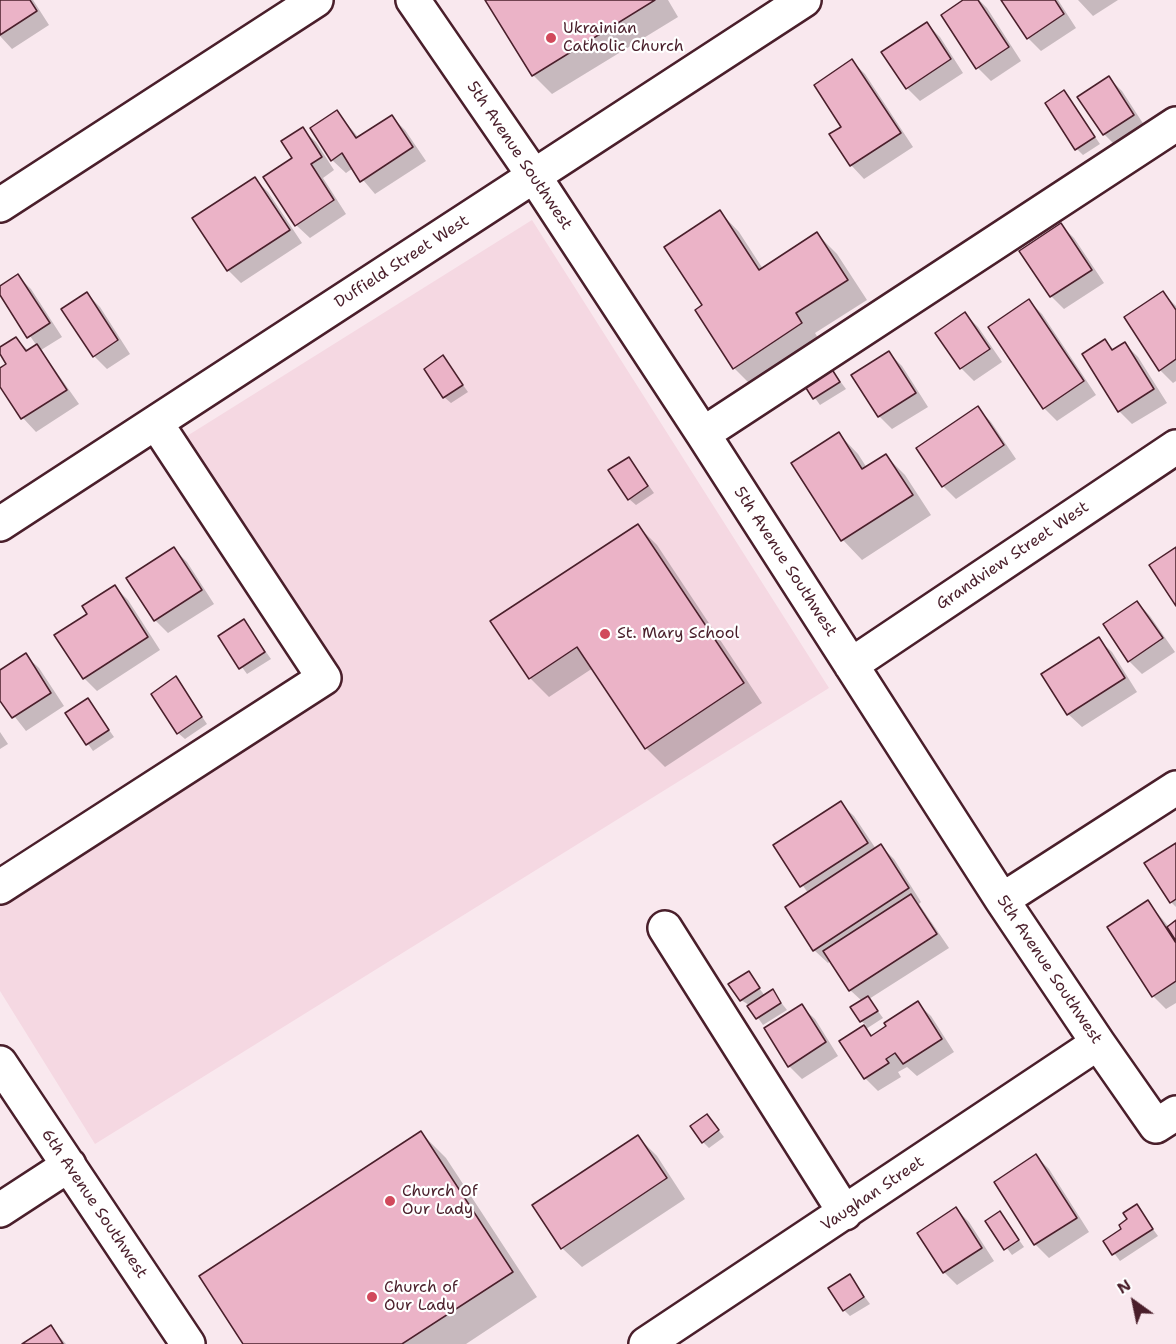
<!DOCTYPE html>
<html>
<head>
<meta charset="utf-8">
<style>
  body { margin:0 }
  #map { position:relative; width:1176px; height:1344px; overflow:hidden; background:#f9e8ee; font-family:"Shantell Sans",sans-serif }
  canvas { display:block }
  .north { position:absolute; left:1104px; top:1272px; width:60px; height:60px; -webkit-text-stroke:4px #fff; paint-order:stroke; rotate:327deg; font-size:16px; font-weight:700; line-height:24px; text-align:center; color:#4a1f2b }
  .north::after { content:''; display:block; margin:auto; width:21px; height:27px; background:#4a1f2b; clip-path:polygon(50% 0,100% 100%,50% 72%,0 100%) }
</style>
</head>
<body>
<div id="map">
<canvas width="1176" height="1344"></canvas>
<div class="north">N</div>
</div>
<script>
const context = document.querySelector('canvas').getContext('2d');
context.lineJoin = 'round';
function paint(path, color) { context.fillStyle = color; context.fill(path, 'evenodd'); }
const toPath = rows => new Path2D(rows.map(r => 'M' + r).join(''));
function strokePath(path, color, width, dash) { context.strokeStyle = color; context.lineWidth = width; context.lineCap = dash ? 'butt' : 'round'; context.setLineDash(dash || []); context.stroke(path); }
function label(font, color, halo, rows, align = 'center') {
  context.font = font + ' "Shantell Sans",sans-serif'; context.lineWidth = 4.5; context.setLineDash([]); context.textBaseline = 'middle'; context.strokeStyle = halo; context.fillStyle = color; for (const [text, x, y, turn = 0] of rows) {
    context.save(); context.translate(x, y); context.rotate((+turn || 0) * Math.PI / 180); context.textAlign = isNaN(turn) ? turn : align; if (halo) context.strokeText(text, 0, 0); context.fillText(text, 0, 0); context.restore();
  }
}
const built = toPath([
  [532,220,829,688,95,1144,0,991,0,887,324,678,171,446]
]);
const shadow = toPath([
  [0,0,33,0,49,25,12,49,0,36],
  [488,0,668,0,678,17,552,94,533,75],
  [966,0,979,0,987,8,1021,61,991,81,978,68],
  [1003,0,1058,0,1076,28,1041,51,1028,38],
  [1078,0,1118,0,1093,16],
  [927,24,940,37,963,73,920,101,907,88],
  [852,61,865,74,913,147,864,179,851,165,843,127],
  [1109,78,1122,91,1146,128,1117,147,1104,134],
  [1064,92,1100,144,1083,155,1077,149],
  [337,112,359,138,392,117,405,130,426,161,375,194,353,168,346,173,332,160,312,128],
  [302,129,316,142,334,170,323,178,346,214,310,238,296,225,266,178,294,159],
  [255,179,268,192,302,243,241,283,228,270],
  [720,212,739,232,763,269,817,234,837,254,867,300,815,333,821,343,753,387,734,368,704,305],
  [1061,225,1074,238,1104,283,1064,309,1051,296],
  [18,276,31,289,62,337,41,350,79,404,36,432,23,418,0,384,0,370,8,364,0,349,16,339,29,351,37,346,0,293,0,288],
  [1163,293,1176,306,1176,381,1173,383,1160,370],
  [87,294,100,307,130,354,107,369,94,356],
  [1029,301,1042,314,1096,395,1057,421,1044,408],
  [965,314,978,327,1002,362,974,381,961,368],
  [1105,341,1114,350,1125,344,1138,357,1167,403,1132,424,1119,411],
  [889,353,902,366,928,407,892,429,879,416],
  [443,357,468,392,451,403,444,397],
  [828,365,846,389,820,405,803,381],
  [978,408,991,422,1016,459,956,499,943,486],
  [839,434,858,454,867,468,886,456,905,475,931,515,862,560,843,540,794,464],
  [629,458,654,493,636,505,629,499],
  [637,525,657,545,762,703,665,767,646,748,593,668,549,697,530,678],
  [174,549,187,562,214,604,168,633,155,620],
  [115,587,128,600,160,650,97,691,84,678,89,615],
  [1137,602,1150,616,1175,652,1142,674,1129,661],
  [244,621,271,659,247,674,220,637],
  [1098,639,1112,652,1137,692,1082,727,1068,714,1043,674],
  [25,655,39,668,64,706,26,731,0,698,0,671],
  [176,678,207,724,185,739,178,733],
  [88,700,114,737,93,751,67,714],
  [0,732,8,744,0,749],
  [840,803,854,816,876,849,881,846,894,859,921,902,919,904,949,948,869,999,883,1018,866,1029,873,1036,917,1003,931,1016,954,1052,917,1076,907,1067,898,1072,901,1077,878,1091,865,1078,841,1041,866,1025,861,1021,862,1001,850,990,831,960,828,963,814,950,808,893,775,845],
  [1176,844,1176,907,1171,902],
  [1148,902,1169,927,1176,922,1176,1003,1166,1009,1153,996],
  [748,973,765,996,772,991,787,1010,763,1025,749,1005,741,1000],
  [801,1006,815,1019,838,1056,802,1079,789,1066],
  [707,1116,724,1137,709,1148,703,1142],
  [421,1133,446,1158,537,1297,466,1344,245,1344],
  [638,1137,657,1156,685,1199,582,1267,562,1248],
  [1036,1156,1049,1169,1089,1232,1049,1258,1035,1244,996,1183],
  [1136,1206,1158,1236,1120,1261,1105,1241,1123,1230],
  [956,1209,969,1222,994,1261,957,1285,944,1272],
  [1000,1213,1024,1247,1012,1255,987,1221],
  [849,1276,870,1304,850,1316,844,1310],
  [51,1327,66,1344,25,1344]
]);
const building = toPath([
  [0,0,30,0,37,11,0,35,0,0],
  [485,0,655,0,532,76,485,0],
  [963,0,978,0,1009,47,976,69,941,15,963,0],
  [1001,0,1055,0,1064,14,1027,39,1001,0],
  [927,22,951,59,906,89,881,52,927,22],
  [852,59,901,133,850,166,829,134,841,127,814,85,852,59],
  [1109,76,1134,115,1103,135,1077,97,1109,76],
  [1064,90,1095,137,1075,150,1045,103,1064,90],
  [337,110,356,138,392,115,413,147,360,182,342,153,331,161,310,128,337,110],
  [303,127,322,157,311,164,334,200,295,226,263,177,292,158,281,141,303,127],
  [255,177,290,230,227,271,192,218,255,177],
  [720,210,759,270,817,232,848,280,796,313,802,323,733,369,695,310,702,305,664,247,720,210],
  [1061,223,1092,270,1050,297,1019,251,1061,223],
  [18,274,50,323,27,338,0,295,0,286,18,274],
  [1163,291,1176,310,1176,359,1159,371,1124,317,1163,291],
  [87,292,118,340,93,357,61,309,87,292],
  [1029,299,1084,381,1043,409,988,327,1029,299],
  [965,312,990,349,960,369,935,333,965,312],
  [16,337,26,351,37,344,67,390,21,419,0,387,0,368,6,364,0,354,0,347,16,337],
  [1105,339,1112,350,1125,342,1154,389,1118,412,1082,354,1105,339],
  [889,351,916,393,878,417,851,375,889,351],
  [443,355,463,385,443,398,424,369,443,355],
  [828,363,840,382,813,399,801,380,828,363],
  [978,406,1004,445,942,487,916,448,978,406],
  [839,432,862,469,886,454,913,495,841,541,791,463,839,432],
  [629,457,648,486,628,500,608,470,629,457],
  [638,524,744,683,645,749,577,647,529,679,490,621,638,524],
  [174,547,202,590,154,621,126,578,174,547],
  [1176,547,1176,606,1149,565,1176,547],
  [115,585,148,637,83,679,54,635,87,614,82,606,115,585],
  [1137,601,1163,638,1128,662,1103,624,1137,601],
  [244,619,265,652,239,669,218,636,244,619],
  [1099,637,1125,678,1067,715,1041,674,1099,637],
  [26,653,51,693,12,718,0,701,0,670,26,653],
  [176,676,202,717,177,734,151,694,176,676],
  [88,698,109,730,86,745,65,713,88,698],
  [841,801,868,843,800,887,773,845,841,801],
  [1176,843,1176,899,1170,903,1144,863,1176,843],
  [881,844,909,888,813,951,785,907,881,844],
  [911,894,937,934,849,991,823,951,911,894],
  [1148,900,1176,943,1176,981,1152,997,1107,927,1148,900],
  [1176,920,1176,941,1167,927,1176,920],
  [749,971,760,988,740,1001,728,984,749,971],
  [773,989,781,1003,756,1019,747,1006,773,989],
  [868,996,878,1011,860,1022,850,1007,868,996],
  [918,1001,942,1039,903,1064,895,1053,886,1059,889,1063,864,1079,839,1041,864,1025,871,1036,886,1026,884,1023,918,1001],
  [802,1004,826,1042,788,1067,764,1028,802,1004],
  [707,1114,719,1130,702,1143,690,1126,707,1114],
  [421,1131,513,1272,402,1344,243,1344,199,1276,421,1131],
  [638,1135,667,1178,561,1249,532,1205,638,1135],
  [1036,1154,1077,1218,1034,1245,994,1182,1036,1154],
  [1137,1204,1153,1229,1112,1255,1103,1241,1121,1229,1119,1225,1127,1219,1123,1213,1137,1204],
  [956,1207,982,1248,943,1273,917,1233,956,1207],
  [1000,1211,1019,1240,1004,1250,985,1221,1000,1211],
  [850,1274,864,1297,843,1311,828,1288,850,1274],
  [51,1325,63,1344,22,1344,51,1325]
]);
const minor = toPath([
  [413,0,534,176,703,434,1002,900,1098,1043,1156,1126,1176,1113],
  [0,205,316,0],
  [703,434,1176,124],
  [0,524,804,0],
  [851,665,1176,447],
  [0,887,324,678,156,423],
  [1002,900,1176,788],
  [665,928,845,1213],
  [0,1063,188,1344],
  [0,1210,69,1165],
  [646,1344,1098,1043]
]);
const markers = [
  [551,38,6,"#d1495b"],
  [605,634,6,"#d1495b"],
  [390,1201,6,"#d1495b"],
  [372,1297,6,"#d1495b"]
];
const poiNames = [
  ["Ukrainian",563,29],
  ["Catholic Church",563,47],
  ["St. Mary School",617,634],
  ["Church Of",402,1192],
  ["Our Lady",402,1210],
  ["Church of",384,1288],
  ["Our Lady",384,1306]
];
const streetNames = [
  ["5th Avenue Southwest",519,156,56],
  ["Duffield Street West",402,262,-33],
  ["Grandview Street West",1013,556,-34],
  ["5th Avenue Southwest",785,562,57],
  ["5th Avenue Southwest",1049,970,56],
  ["Vaughan Street",873,1194,-34],
  ["6th Avenue Southwest",94,1204,56]
];
paint(built, '#f5d8e2');
paint(shadow, '#0003');
paint(building, '#ebb3c7');
strokePath(building, '#4a1f2b', 1.5);
strokePath(minor, '#4a1f2b', 38);
strokePath(minor, '#fff', 33);
for (const [x, y, r, color] of markers) { const dot = new Path2D(); dot.arc(x, y, r, 0, 2 * Math.PI); context.fillStyle = color; context.fill(dot); strokePath(dot, '#fff', 2); }
label('16px', '#4a1f2b', '#fff', poiNames, 'left');
label('16px', '#4a1f2b', '#fff', streetNames);
</script>
</body>
</html>
